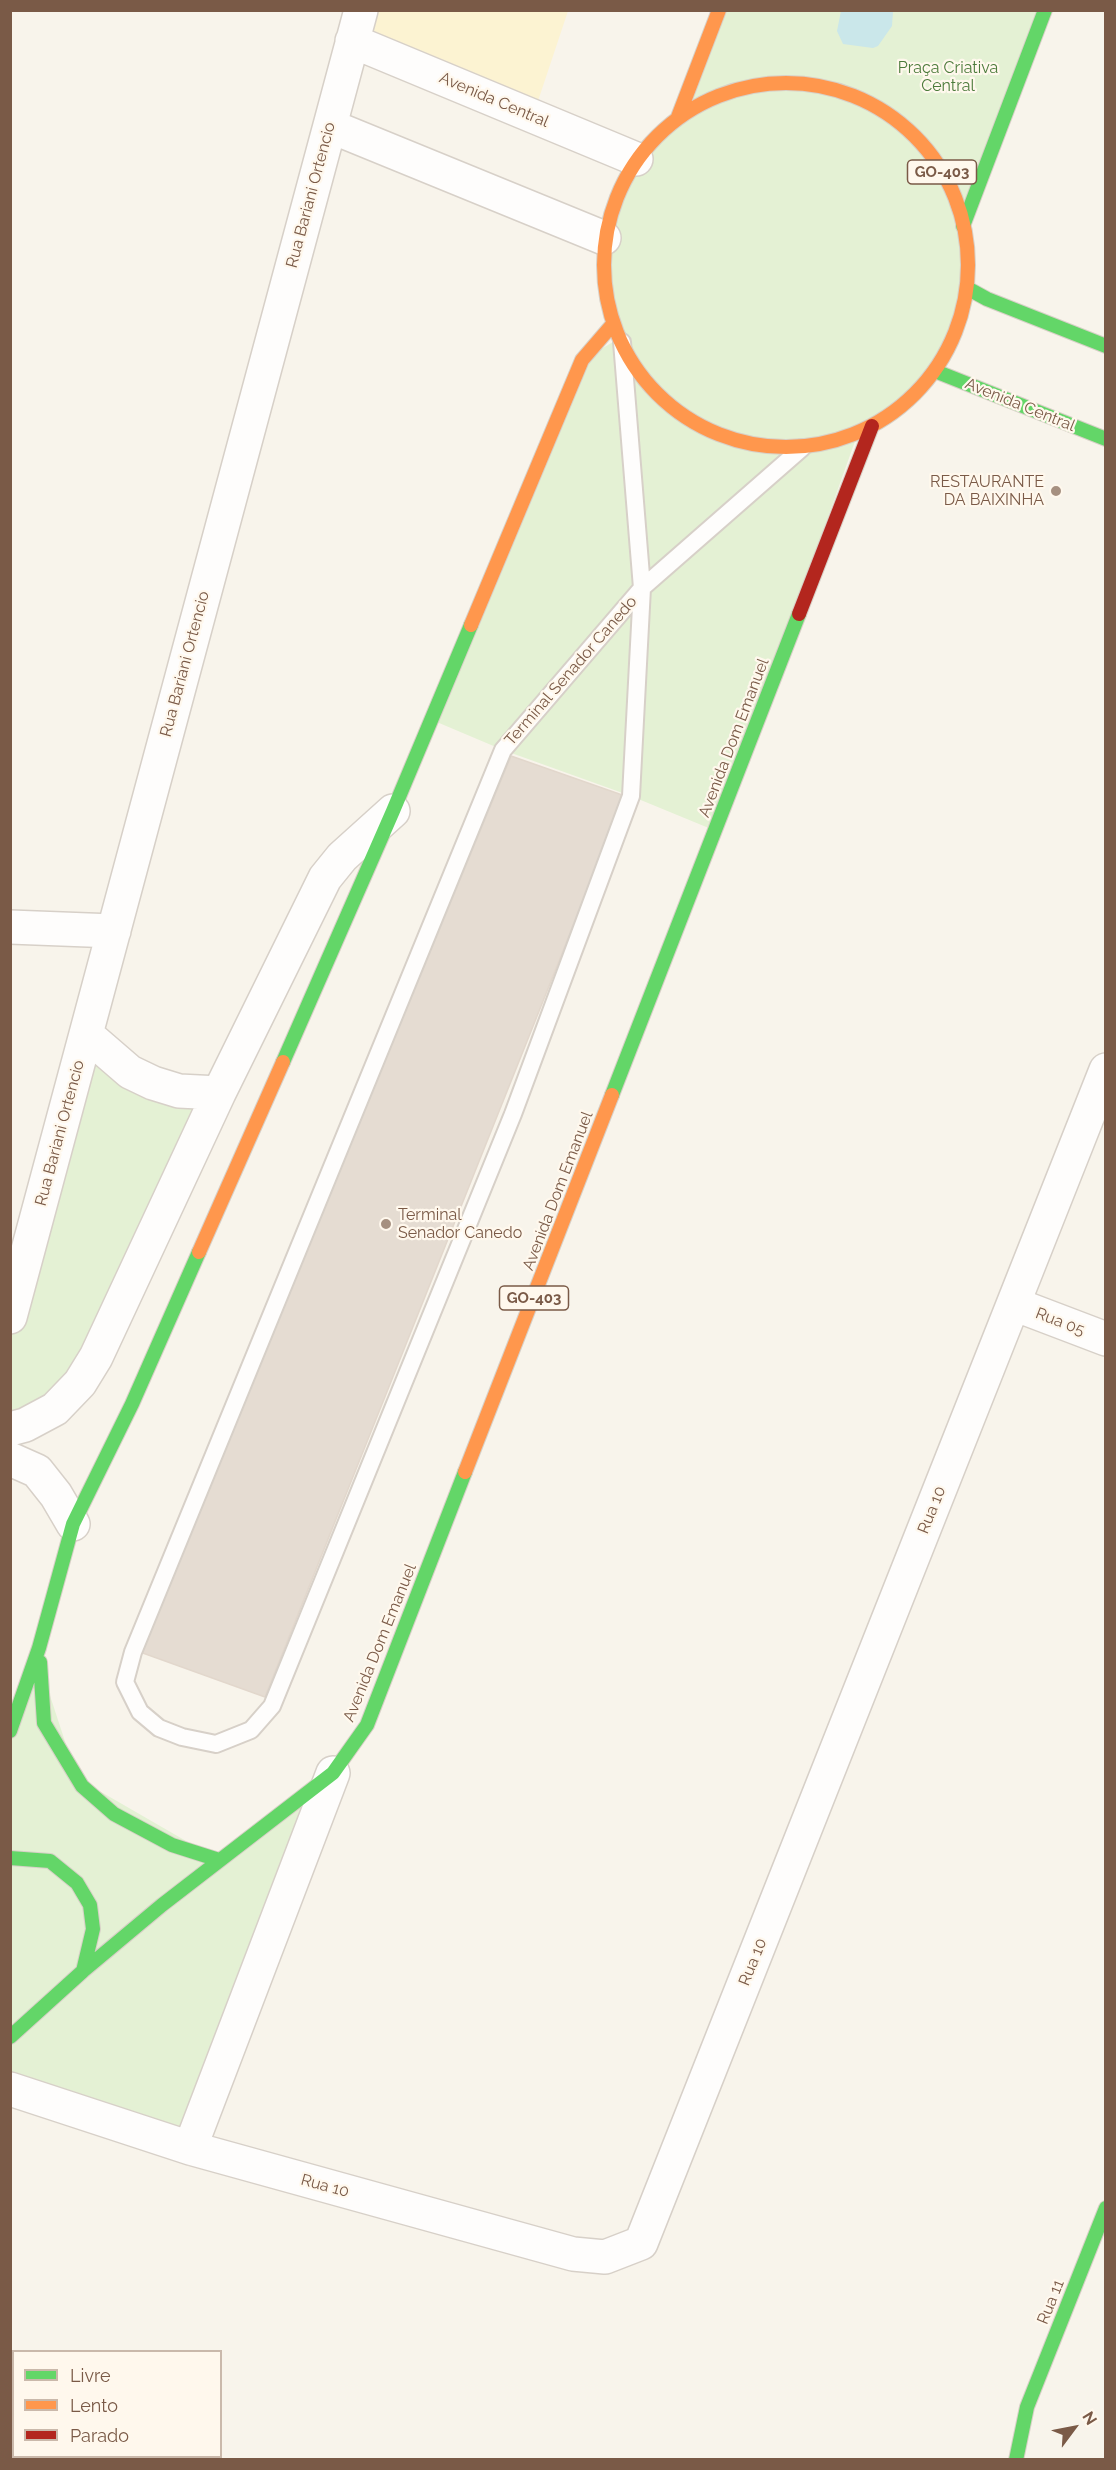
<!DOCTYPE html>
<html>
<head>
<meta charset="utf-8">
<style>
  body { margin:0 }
  #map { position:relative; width:1116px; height:2470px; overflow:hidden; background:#f8f4eb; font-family:Raleway,sans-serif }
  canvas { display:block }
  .frame { position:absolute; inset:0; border:12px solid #7a5a47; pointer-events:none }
  .legend { position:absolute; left:12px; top:2350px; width:210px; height:108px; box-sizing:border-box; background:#fff8ed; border:2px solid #cab9ab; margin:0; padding:8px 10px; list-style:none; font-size:18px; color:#7a5a47 }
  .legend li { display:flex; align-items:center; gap:12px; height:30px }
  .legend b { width:30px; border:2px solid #cab9ab }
  .north { position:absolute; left:1044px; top:2398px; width:60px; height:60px; -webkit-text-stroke:4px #fff8ed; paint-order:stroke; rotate:58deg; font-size:16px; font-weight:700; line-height:24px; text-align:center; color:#7a5a47 }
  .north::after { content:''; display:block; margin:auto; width:21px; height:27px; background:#7a5a47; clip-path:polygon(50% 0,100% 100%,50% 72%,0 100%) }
</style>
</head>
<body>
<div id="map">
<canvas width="1116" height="2470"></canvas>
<div class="frame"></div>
<ul class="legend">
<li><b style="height:8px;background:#63d668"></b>Livre</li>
<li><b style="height:8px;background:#ff974d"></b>Lento</li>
<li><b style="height:8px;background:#b3261e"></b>Parado</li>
</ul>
<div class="north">N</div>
</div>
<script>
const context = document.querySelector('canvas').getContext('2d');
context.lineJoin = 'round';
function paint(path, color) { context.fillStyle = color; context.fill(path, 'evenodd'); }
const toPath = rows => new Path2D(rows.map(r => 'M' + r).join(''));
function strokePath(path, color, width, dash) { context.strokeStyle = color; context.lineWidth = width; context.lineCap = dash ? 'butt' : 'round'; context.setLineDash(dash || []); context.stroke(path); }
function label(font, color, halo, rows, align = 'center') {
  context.font = font + ' Raleway,sans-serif'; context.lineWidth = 4.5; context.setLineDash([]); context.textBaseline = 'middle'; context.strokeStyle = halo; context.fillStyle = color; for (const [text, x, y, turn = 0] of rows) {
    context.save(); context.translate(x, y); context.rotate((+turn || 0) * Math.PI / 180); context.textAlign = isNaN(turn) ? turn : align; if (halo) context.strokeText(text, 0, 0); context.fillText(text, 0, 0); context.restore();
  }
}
const green = toPath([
  [720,11,1044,11,963,226,968,264,963,310,949,348,911,399,859,430,716,831,631,796,503,750,432,720,582,360,620,338,604,285,604,238,621,186,636,159,688,113],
  [86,1034,200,1093,80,1383,11,1429,11,1319],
  [37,1656,77,1778,219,1860,11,2037,11,1731],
  [333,1773,190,2148,11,2089,11,2041]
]);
const sand = toPath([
  [361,11,568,11,533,116,352,41]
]);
const water = toPath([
  [841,11,893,11,892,26,878,46,873,48,843,44,837,31]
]);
const building = toPath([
  [511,756,625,796,265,1697,140,1652,511,756]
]);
const lane = toPath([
  [622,342,642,588,631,796,513,1114,272,1706,251,1730,216,1744,182,1737,159,1728,140,1712,125,1682,133,1652,503,750,642,588,802,448]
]);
const street = toPath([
  [352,41,636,159],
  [330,126,604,238],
  [10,927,114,931],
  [86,1034,130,1072,153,1083,179,1091,219,1093,325,878,342,857,393,811],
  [1014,1304,1106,1339],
  [10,1317,361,10],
  [10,1429,25,1425,55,1409,80,1383,96,1357,219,1093],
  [10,1459,37,1471,56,1495,73,1524],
  [10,2089,190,2148,573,2254,605,2257,641,2243,1106,1070],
  [190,2148,333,1773]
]);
const fast = toPath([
  [963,226,1045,10],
  [967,288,987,299,1106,346],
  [935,371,1106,439],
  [283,1062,393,811,471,625],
  [612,1095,799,614],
  [40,1662,44,1723,82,1786,114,1814,172,1845,219,1860],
  [10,1731,39,1648,73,1524,132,1404,199,1252],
  [10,1858,50,1861,77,1883,90,1905,93,1929,83,1971],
  [10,2037,83,1971,162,1905,333,1773,367,1725,465,1472],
  [1016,2460,1027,2407,1106,2208]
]);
const slow = toPath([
  '604 265a182 182 0 1 1 364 0a182 182 0 1 1-364 0Z',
  [678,117,719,10],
  [471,625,582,360,613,324],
  [199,1252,283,1062],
  [465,1472,612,1095]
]);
const jam = toPath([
  [799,614,872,426]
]);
const markers = [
  [1056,491,6,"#a69080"],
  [386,1224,6,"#a69080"]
];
const shields = [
  [942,172,69],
  [534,1298,69]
];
const shieldNames = [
  ["GO-403",942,172],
  ["GO-403",534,1298]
];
const parkNames = [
  ["Praça Criativa",948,68],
  ["Central",948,86]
];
const streetNames = [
  ["Avenida Central",494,100,23],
  ["Rua Bariani Ortencio",311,195,-75],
  ["Avenida Central",1020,405,22],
  ["Rua Bariani Ortencio",185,664,-75],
  ["Terminal Senador Canedo",571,671,-49],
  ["Avenida Dom Emanuel",734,738,-69],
  ["Rua Bariani Ortencio",60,1133,-75],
  ["Avenida Dom Emanuel",558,1191,-69],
  ["Rua 05",1060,1322,21],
  ["Rua 10",932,1510,-68],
  ["Avenida Dom Emanuel",380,1643,-68],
  ["Rua 10",753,1962,-68],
  ["Rua 10",325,2186,15],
  ["Rua 11",1051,2302,-68]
];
const poiNames = [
  ["RESTAURANTE",1044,482],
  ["DA BAIXINHA",1044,500],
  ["Terminal",398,1215,"left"],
  ["Senador Canedo",398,1233,"left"]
];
paint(green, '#e4f1d4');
paint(sand, '#fcf3d2');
paint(water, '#cae7ea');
paint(building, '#e5dcd2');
strokePath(building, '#e2d7cc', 1.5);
strokePath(lane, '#d7d0c8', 20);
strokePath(street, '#d7d0c8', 36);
strokePath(fast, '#d8d0c7', 16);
strokePath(slow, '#d8d0c7', 16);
strokePath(jam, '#d8d0c7', 16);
strokePath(lane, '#fefdfc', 16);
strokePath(street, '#fefdfc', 33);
strokePath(fast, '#63d668', 14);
strokePath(slow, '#ff974d', 14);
strokePath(jam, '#b3261e', 14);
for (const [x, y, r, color] of markers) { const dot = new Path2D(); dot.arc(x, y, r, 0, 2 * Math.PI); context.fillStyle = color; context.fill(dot); strokePath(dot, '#fff8ed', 2); }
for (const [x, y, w] of shields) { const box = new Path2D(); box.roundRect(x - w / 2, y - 12, w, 24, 4.5); context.fillStyle = '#fff8ed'; context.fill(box); strokePath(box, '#7a5a47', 1.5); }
label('bold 15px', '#7a5a47', null, shieldNames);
label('16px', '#4c7b3b', '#fff8ed', parkNames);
label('16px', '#7a5a47', '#fff8ed', streetNames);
label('16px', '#7a5a47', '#fff8ed', poiNames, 'right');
</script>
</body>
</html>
